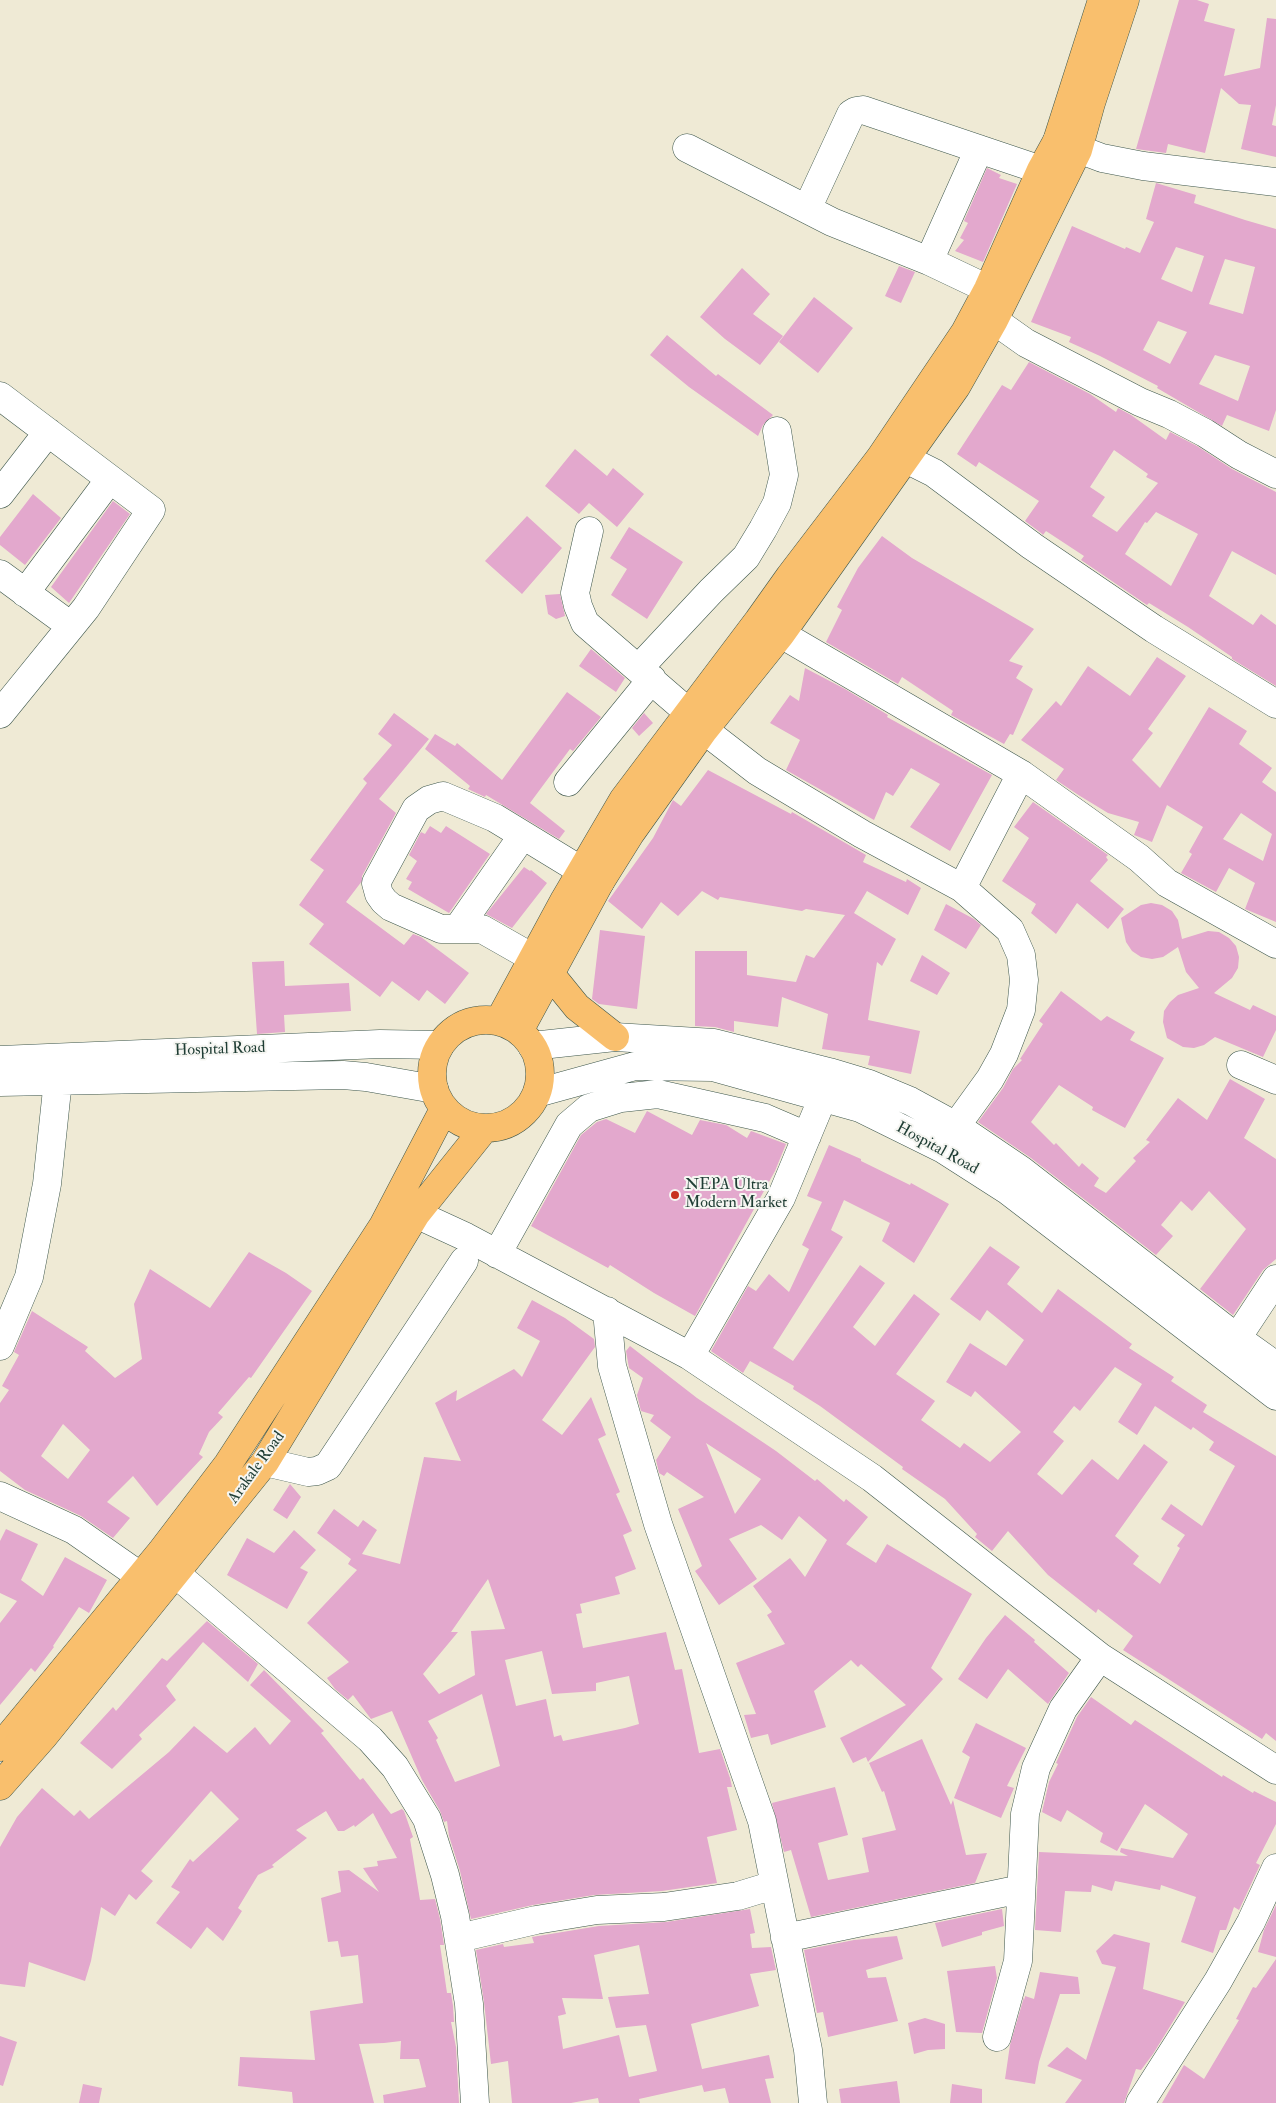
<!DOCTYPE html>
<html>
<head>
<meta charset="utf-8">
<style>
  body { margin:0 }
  canvas { display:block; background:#efead5 }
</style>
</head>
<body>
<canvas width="1276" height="2103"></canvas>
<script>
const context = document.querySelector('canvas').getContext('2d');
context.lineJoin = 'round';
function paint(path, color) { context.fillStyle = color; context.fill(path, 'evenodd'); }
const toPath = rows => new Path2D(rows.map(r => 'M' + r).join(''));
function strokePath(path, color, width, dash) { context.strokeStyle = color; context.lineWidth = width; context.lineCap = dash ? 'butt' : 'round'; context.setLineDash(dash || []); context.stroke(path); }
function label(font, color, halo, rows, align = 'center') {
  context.font = font + ' "IM FELL Double Pica",serif'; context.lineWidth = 4; context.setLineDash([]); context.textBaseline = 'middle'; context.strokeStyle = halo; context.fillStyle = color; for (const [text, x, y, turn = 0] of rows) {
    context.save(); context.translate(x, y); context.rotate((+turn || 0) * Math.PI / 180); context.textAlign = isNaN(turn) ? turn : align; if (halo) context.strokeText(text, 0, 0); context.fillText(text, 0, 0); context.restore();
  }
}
const building = toPath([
  [1179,0,1197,0,1209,4,1204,21,1235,29,1224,76,1260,68,1267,18,1276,19,1276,105,1272,125,1276,126,1276,157,1241,149,1251,105,1239,104,1221,88,1205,153,1168,144,1166,153,1136,149],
  [987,168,1001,175,999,178,1017,184,983,262,955,251,964,240,960,238,968,223,964,221],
  [1156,183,1196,195,1194,203,1245,220,1276,229,1276,410,1269,431,1227,415,1222,426,1157,388,1158,386,1100,356,1069,342,1071,337,1031,322,1072,226,1125,249,1126,247,1140,253,1154,222,1146,219],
  [1176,247,1204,256,1192,292,1161,279],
  [1225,259,1255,267,1243,314,1209,304],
  [1158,321,1187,332,1170,364,1143,350],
  [1215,355,1250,366,1238,401,1199,384],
  [899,266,915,272,901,303,885,296],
  [742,268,770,294,753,314,783,336,760,365,725,339,700,317],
  [814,297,853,328,818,373,779,342],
  [667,335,716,376,718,374,773,415,763,425,758,436,689,387,650,355],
  [1029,362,1090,394,1116,412,1118,408,1131,415,1166,440,1170,432,1197,446,1232,469,1276,492,1276,575,1232,551,1209,596,1253,625,1261,614,1276,625,1276,686,1232,659,1232,657,1188,627,1149,603,1147,605,1081,560,1084,556,1046,531,1043,535,1041,533,1025,521,1039,501,979,462,976,467,957,454,1002,385,1011,390],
  [1114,450,1148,474,1146,477,1158,483,1117,532,1092,516,1105,497,1090,487],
  [1156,512,1198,534,1171,586,1125,554,1145,522,1147,523],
  [575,449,607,476,613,468,644,494,617,527,589,503,579,514,545,486],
  [33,494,61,518,25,565,0,545,0,537],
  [113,501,130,514,69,603,51,587],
  [527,516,562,548,522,594,485,561],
  [629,527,683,562,647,619,611,595,627,569,610,558],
  [882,536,912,558,1034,629,1009,661,1023,666,1016,678,1033,689,1013,735,1010,734,1004,744,951,715,953,711,902,677,898,684,826,642,842,610,837,607,858,568],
  [560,594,565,616,556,619,548,614,545,595],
  [591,649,625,678,616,692,579,666],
  [1157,657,1186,676,1148,729,1153,733,1132,760,1160,788,1209,707,1247,731,1239,744,1272,768,1262,782,1276,792,1276,922,1245,909,1255,883,1229,868,1216,892,1181,873,1192,854,1189,852,1203,827,1167,805,1152,842,1134,835,1139,822,1108,813,1080,796,1056,780,1064,769,1021,740,1056,701,1061,706,1088,666,1130,696],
  [1241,813,1272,834,1263,861,1223,839],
  [805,668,845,689,888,715,887,717,992,775,950,851,910,827,940,784,911,768,893,796,886,792,874,820,786,770,800,740,770,723,790,695,799,701],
  [567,692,601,717,573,751,570,749,530,803,565,831,559,839,486,795,485,797,468,789,470,786,425,749,435,734,455,746,457,743,502,780],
  [394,713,429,739,379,799,396,813,362,876,362,881,346,902,404,945,413,934,421,937,469,973,445,1004,427,990,419,1001,392,981,380,997,309,944,324,924,299,905,324,870,310,860,367,783,363,779,392,745,378,734],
  [644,713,653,723,639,736,632,728],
  [708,770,791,814,792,812,866,855,863,862,906,882,907,879,921,888,908,915,867,891,854,913,896,939,882,966,877,962,868,1020,920,1031,911,1074,868,1065,870,1056,822,1049,828,1014,782,997,778,1027,734,1021,734,1032,715,1027,695,1026,695,951,747,951,747,975,796,982,806,955,814,958,845,915,806,909,802,911,720,897,718,900,702,891,678,916,661,902,642,929,608,901,653,838,673,800,681,806],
  [1033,802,1108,855,1106,857,1108,860,1090,881,1124,909,1108,929,1077,903,1056,934,1031,913,1036,904,1002,881,1029,838,1014,827],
  [430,826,441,833,446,826,490,854,449,913,408,889,412,882,406,879,417,861,409,855,421,832,425,834],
  [524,867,530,871,531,870,547,883,512,928,486,914],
  [1151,903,1162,905,1172,911,1178,920,1182,939,1208,931,1219,932,1229,938,1236,946,1239,957,1238,968,1232,978,1214,993,1250,1010,1253,1005,1276,1016,1276,1030,1263,1057,1215,1037,1204,1045,1194,1048,1183,1047,1167,1038,1163,1022,1164,1011,1170,1002,1178,995,1199,988,1186,972,1178,947,1163,957,1152,959,1141,957,1132,951,1126,942,1121,918,1141,905],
  [946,904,974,919,981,925,966,949,934,930],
  [600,930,645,936,637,1009,599,1004,592,999],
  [922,955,950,973,937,995,910,981],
  [284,961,285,986,349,983,351,1011,284,1015,285,1032,257,1034,252,962],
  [1061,991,1101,1021,1107,1016,1135,1032,1130,1040,1164,1058,1125,1128,1092,1110,1093,1107,1059,1085,1031,1122,1054,1145,1056,1143,1079,1167,1082,1163,1099,1178,1094,1186,1106,1193,1136,1161,1133,1158,1150,1142,1146,1140,1178,1098,1207,1120,1230,1079,1265,1099,1244,1138,1276,1159,1276,1259,1263,1270,1233,1315,1200,1289,1246,1229,1209,1191,1192,1211,1181,1201,1161,1225,1173,1236,1156,1255,1031,1158,978,1122,1003,1088,1013,1069,1022,1060,1020,1059,1043,1024,1039,1021],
  [647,1111,692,1135,700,1120,726,1125,747,1138,751,1131,786,1144,775,1171,695,1316,654,1293,610,1265,608,1268,531,1226,581,1135,597,1122,606,1119,635,1133],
  [829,1145,861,1159,861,1161,910,1185,911,1183,949,1204,914,1263,882,1241,890,1223,844,1200,831,1230,843,1237,773,1348,793,1361,860,1265,885,1283,853,1327,875,1346,914,1294,940,1314,896,1374,935,1401,921,1420,960,1448,964,1443,990,1462,1021,1432,975,1391,971,1397,946,1382,970,1343,1006,1366,1024,1340,987,1310,980,1321,950,1299,990,1246,1020,1267,1007,1284,1042,1313,1058,1289,1132,1344,1129,1348,1174,1377,1171,1381,1207,1405,1203,1412,1276,1456,1276,1741,1266,1733,1262,1739,1123,1650,1133,1636,1098,1609,1096,1613,1048,1575,1008,1531,992,1551,975,1537,977,1534,945,1499,902,1469,903,1467,820,1406,793,1389,794,1386,750,1361,743,1373,711,1351,748,1286,756,1291,769,1274,789,1292,809,1249,802,1245,822,1202,807,1196],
  [1115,1367,1142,1384,1118,1422,1137,1435,1155,1406,1191,1430,1193,1427,1214,1442,1209,1450,1235,1466,1202,1526,1171,1504,1161,1519,1185,1535,1177,1546,1180,1548,1160,1584,1133,1564,1139,1556,1115,1536,1168,1462,1144,1444,1118,1480,1092,1459,1062,1495,1037,1474,1064,1441,1053,1432,1074,1406,1080,1411],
  [249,1252,286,1273,312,1291,251,1378,249,1377,218,1413,223,1417,209,1432,199,1454,203,1457,157,1506,133,1476,107,1502,130,1518,113,1538,81,1516,25,1490,0,1471,0,1403,9,1390,2,1386,19,1355,14,1352,32,1311,88,1347,85,1351,115,1378,142,1359,134,1304,150,1269,210,1308],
  [63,1424,90,1450,68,1479,41,1456],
  [532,1300,565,1318,594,1339,595,1347,542,1420,562,1435,591,1397,606,1435,598,1439,620,1492,616,1494,632,1531,623,1535,636,1569,615,1577,620,1594,580,1604,582,1613,576,1614,583,1648,666,1632,675,1670,682,1669,699,1753,720,1749,730,1778,732,1787,727,1787,737,1830,707,1837,717,1883,662,1891,594,1895,533,1905,471,1919,460,1871,449,1836,447,1821,444,1822,440,1811,422,1780,392,1711,371,1719,353,1695,348,1700,335,1689,327,1678,349,1662,307,1623,357,1570,348,1564,351,1559,317,1533,334,1509,358,1527,363,1520,377,1530,362,1554,400,1564,424,1457,461,1461,435,1403,457,1390,456,1401,514,1369,522,1377,540,1341,517,1328],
  [488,1579,505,1629,471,1631,475,1675,439,1694,423,1674,458,1632,451,1632],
  [542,1651,552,1694,596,1691,596,1683,629,1676,639,1724,625,1728,563,1741,561,1735,554,1737,546,1699,516,1706,505,1660],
  [482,1694,500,1766,455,1782,436,1740,438,1738,428,1721],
  [630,1346,697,1398,776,1451,815,1481,817,1479,844,1502,846,1499,868,1517,846,1544,876,1563,887,1544,972,1594,931,1668,943,1679,868,1762,866,1757,853,1763,840,1738,906,1705,861,1664,858,1667,851,1660,814,1691,826,1727,771,1745,768,1734,751,1738,744,1715,756,1714,736,1663,785,1644,767,1615,772,1612,753,1586,790,1558,805,1577,827,1540,799,1516,782,1540,761,1525,729,1539,757,1579,719,1605,695,1571,702,1566,678,1509,704,1497,667,1472,664,1476,659,1473,656,1460,671,1437,650,1421,654,1415,641,1411,637,1395,643,1378,629,1368,626,1351],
  [706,1443,761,1479,735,1514],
  [290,1484,301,1497,287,1519,273,1510],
  [6,1529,38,1544,21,1580,43,1596,65,1557,107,1580,89,1613,79,1607,53,1646,54,1647,35,1672,31,1668,0,1705,0,1623,17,1601,0,1593,0,1541],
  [294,1530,316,1550,300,1568,308,1572,287,1609,227,1575,247,1538,274,1553],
  [1005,1615,1035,1640,1034,1642,1069,1673,1048,1704,1008,1669,987,1699,958,1679,986,1638],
  [207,1621,258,1664,248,1682,203,1642,166,1686,176,1700,139,1735,142,1739,112,1769,80,1743,113,1707,116,1711,162,1658,167,1661],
  [264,1670,324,1731,321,1733,360,1780,363,1778,391,1814,402,1809,404,1811,413,1837,410,1839,420,1900,435,1899,440,1919,444,1945,440,1945,447,1993,451,1993,453,2006,454,2022,451,2022,456,2047,459,2103,384,2103,383,2095,426,2087,419,2059,400,2059,401,2041,384,2043,359,2044,374,2103,293,2103,292,2092,238,2086,240,2057,315,2060,310,2011,363,2003,358,1955,341,1957,338,1941,328,1942,321,1898,341,1892,338,1871,349,1870,379,1892,363,1868,378,1866,377,1861,397,1858,373,1813,355,1827,354,1825,344,1831,338,1831,326,1811,296,1830,307,1838,272,1865,274,1867,258,1875,238,1908,242,1911,223,1941,207,1927,191,1949,156,1923,180,1892,171,1887,190,1859,193,1862,239,1819,211,1791,141,1871,153,1881,136,1900,129,1894,115,1916,101,1907,91,1961,85,1981,29,1962,25,1987,0,1984,0,1847,17,1817,42,1788,74,1816,80,1810,89,1819,169,1752,194,1726,227,1753,255,1727,270,1745,291,1721,250,1685],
  [1091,1697,1131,1725,1135,1720,1222,1777,1223,1775,1253,1793,1254,1791,1276,1802,1276,1824,1256,1863,1260,1865,1239,1910,1234,1907,1226,1930,1220,1930,1213,1953,1181,1942,1196,1897,1161,1885,1160,1890,1115,1881,1112,1891,1092,1885,1091,1892,1065,1891,1061,1932,1035,1930,1039,1852,1128,1856,1120,1852,1121,1848,1173,1858,1188,1834,1145,1804,1117,1851,1100,1842,1103,1833,1067,1810,1061,1822,1042,1812,1049,1782,1058,1764,1056,1763,1077,1717],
  [976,1723,1026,1748,1007,1786,1014,1788,1001,1818,954,1798,970,1757,962,1752],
  [922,1739,951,1805,953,1800,966,1855,987,1853,975,1883,811,1917,791,1850,784,1852,772,1803,835,1787,848,1835,818,1843,828,1880,869,1872,862,1838,896,1830,884,1791,882,1792,869,1763],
  [1276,1905,1276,1957,1258,1952,1264,1930],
  [750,1909,755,1933,750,1934,752,1948,771,1947,776,1970,750,1974,759,2006,691,2024,702,2069,769,2055,774,2078,765,2079,771,2103,729,2103,725,2088,704,2092,702,2085,639,2099,640,2103,599,2103,598,2098,571,2103,512,2103,508,2061,491,2064,484,2002,476,1950,503,1944,504,1947,534,1943,532,1937,599,1926,666,1922],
  [639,1945,649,1994,608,1997,616,2028,646,2025,657,2071,629,2077,619,2035,563,2049,558,2016,566,2014,562,1998,603,1999,594,1955],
  [1002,1909,1004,1926,982,1932,982,1935,942,1947,935,1923],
  [1114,1934,1150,1943,1143,1989,1185,2002,1153,2054,1141,2070,1136,2069,1124,2103,1065,2103,1082,2080,1047,2066,1067,2047,1086,2060,1116,1967,1102,1964,1096,1951],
  [897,1936,903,1959,866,1970,868,1978,886,1977,898,2021,828,2037,823,2012,817,2013,804,1950,854,1940],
  [1276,1959,1276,2103,1162,2103,1184,2065,1204,2079,1239,2020,1236,2019,1253,1987,1256,1988],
  [995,1966,997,1978,982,2033,956,2032,947,1971],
  [1040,1972,1078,1977,1080,1994,1060,1994,1039,2062,1035,2084,1005,2079,1010,2045,1024,1997,1025,2000,1025,1996,1034,1999],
  [925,2018,945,2024,945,2049,928,2050,914,2054,908,2023],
  [0,2036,17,2042,3,2086,0,2085],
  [897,2081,900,2103,841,2103,839,2089],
  [83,2084,102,2088,99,2103,79,2103],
  [952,2084,982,2089,982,2103,950,2103]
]);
const minor = toPath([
  [1057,141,1102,158,1143,166,1276,182],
  [687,148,832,222,929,261,988,289],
  [807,209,851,114,856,111,863,110,1041,170],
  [929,261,979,149],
  [978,309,1026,343,1140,402,1169,414,1205,433,1239,455,1276,474],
  [0,396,151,510,86,608,0,714],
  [906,459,934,473,1032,546,1154,629,1276,704],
  [0,494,48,432],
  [589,531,575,593,578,606,585,623,688,712],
  [0,574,71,626],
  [25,593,110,479],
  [781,634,1021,774,1139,858,1167,883,1276,944],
  [639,668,711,591,746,557,763,529,777,503,784,475,777,431],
  [704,730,757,771,862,834,962,888,1010,930,1021,955,1024,980,1021,1010,1004,1054,990,1079,956,1126],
  [568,782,652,679],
  [962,888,1021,774],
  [458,928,523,835],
  [533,958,482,929,441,929,391,907,384,901,379,894,376,883,416,809,429,800,443,796,495,818,600,882],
  [532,1046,615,1037,714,1043,829,1072,869,1084,910,1101,956,1126,1021,1170,1237,1338,1276,1366],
  [0,1060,380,1044,440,1045],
  [1241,1065,1276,1080],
  [0,1082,343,1075,366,1077,434,1089],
  [537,1093,635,1066,713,1067,860,1108,943,1149,1007,1190,1276,1396],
  [416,1214,466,1237,690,1356,872,1478,1100,1657,1276,1770],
  [497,1254,569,1125,589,1108,621,1098,658,1094,765,1118,807,1136],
  [607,1311,612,1366,658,1524,762,1821,808,2050,813,2103],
  [1237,1338,1276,1279],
  [0,1346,29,1277,47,1184,58,1080],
  [690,1356,781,1198,823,1097],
  [265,1462,308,1472,317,1471,328,1466,464,1261],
  [0,1496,74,1530,140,1576],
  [176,1574,370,1739,395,1767,427,1819,445,1875,455,1916,469,2004,475,2103],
  [459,1938,536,1920,597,1910,664,1907,738,1896,774,1885],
  [785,1938,1021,1889],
  [997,2037,1018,1961,1025,1814,1036,1768,1063,1709,1100,1657],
  [1140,2103,1218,1981,1251,1922,1276,1868]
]);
const major = toPath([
  [551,975,577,1007,615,1037],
  '432 1074a54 54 0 1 1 108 0a54 54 0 1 1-108 0Z',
  [499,1021,565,899,623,800,758,621,790,576,880,458,965,332,988,289,1041,170,1057,141,1102,0],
  [519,1031,600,882,630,834,704,730,781,634,956,387,994,320,1078,150,1091,103,1125,0],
  [0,1747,161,1552,228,1464,383,1226,444,1109],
  [0,1786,44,1736,265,1462,416,1214,484,1129]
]);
const markers = [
  [675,1195,5,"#c8321e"]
];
const streetNames = [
  ["Hospital Road",220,1050,-2],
  ["Hospital Road",937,1149,29],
  ["Arakale Road",257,1468,-54]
];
const poiNames = [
  ["NEPA Ultra",685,1186],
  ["Modern Market",685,1204]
];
paint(building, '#e3a8cd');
strokePath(minor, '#3e574c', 29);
strokePath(major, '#3e574c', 29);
strokePath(minor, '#fff', 28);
strokePath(major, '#f9bf6d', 28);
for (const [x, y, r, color] of markers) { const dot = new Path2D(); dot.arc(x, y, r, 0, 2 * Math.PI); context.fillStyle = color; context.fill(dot); strokePath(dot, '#f6f6f2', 2); }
label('16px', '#1f3d34', '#f6f6f2', streetNames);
label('16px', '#1f3d34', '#f6f6f2', poiNames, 'left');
</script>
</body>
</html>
